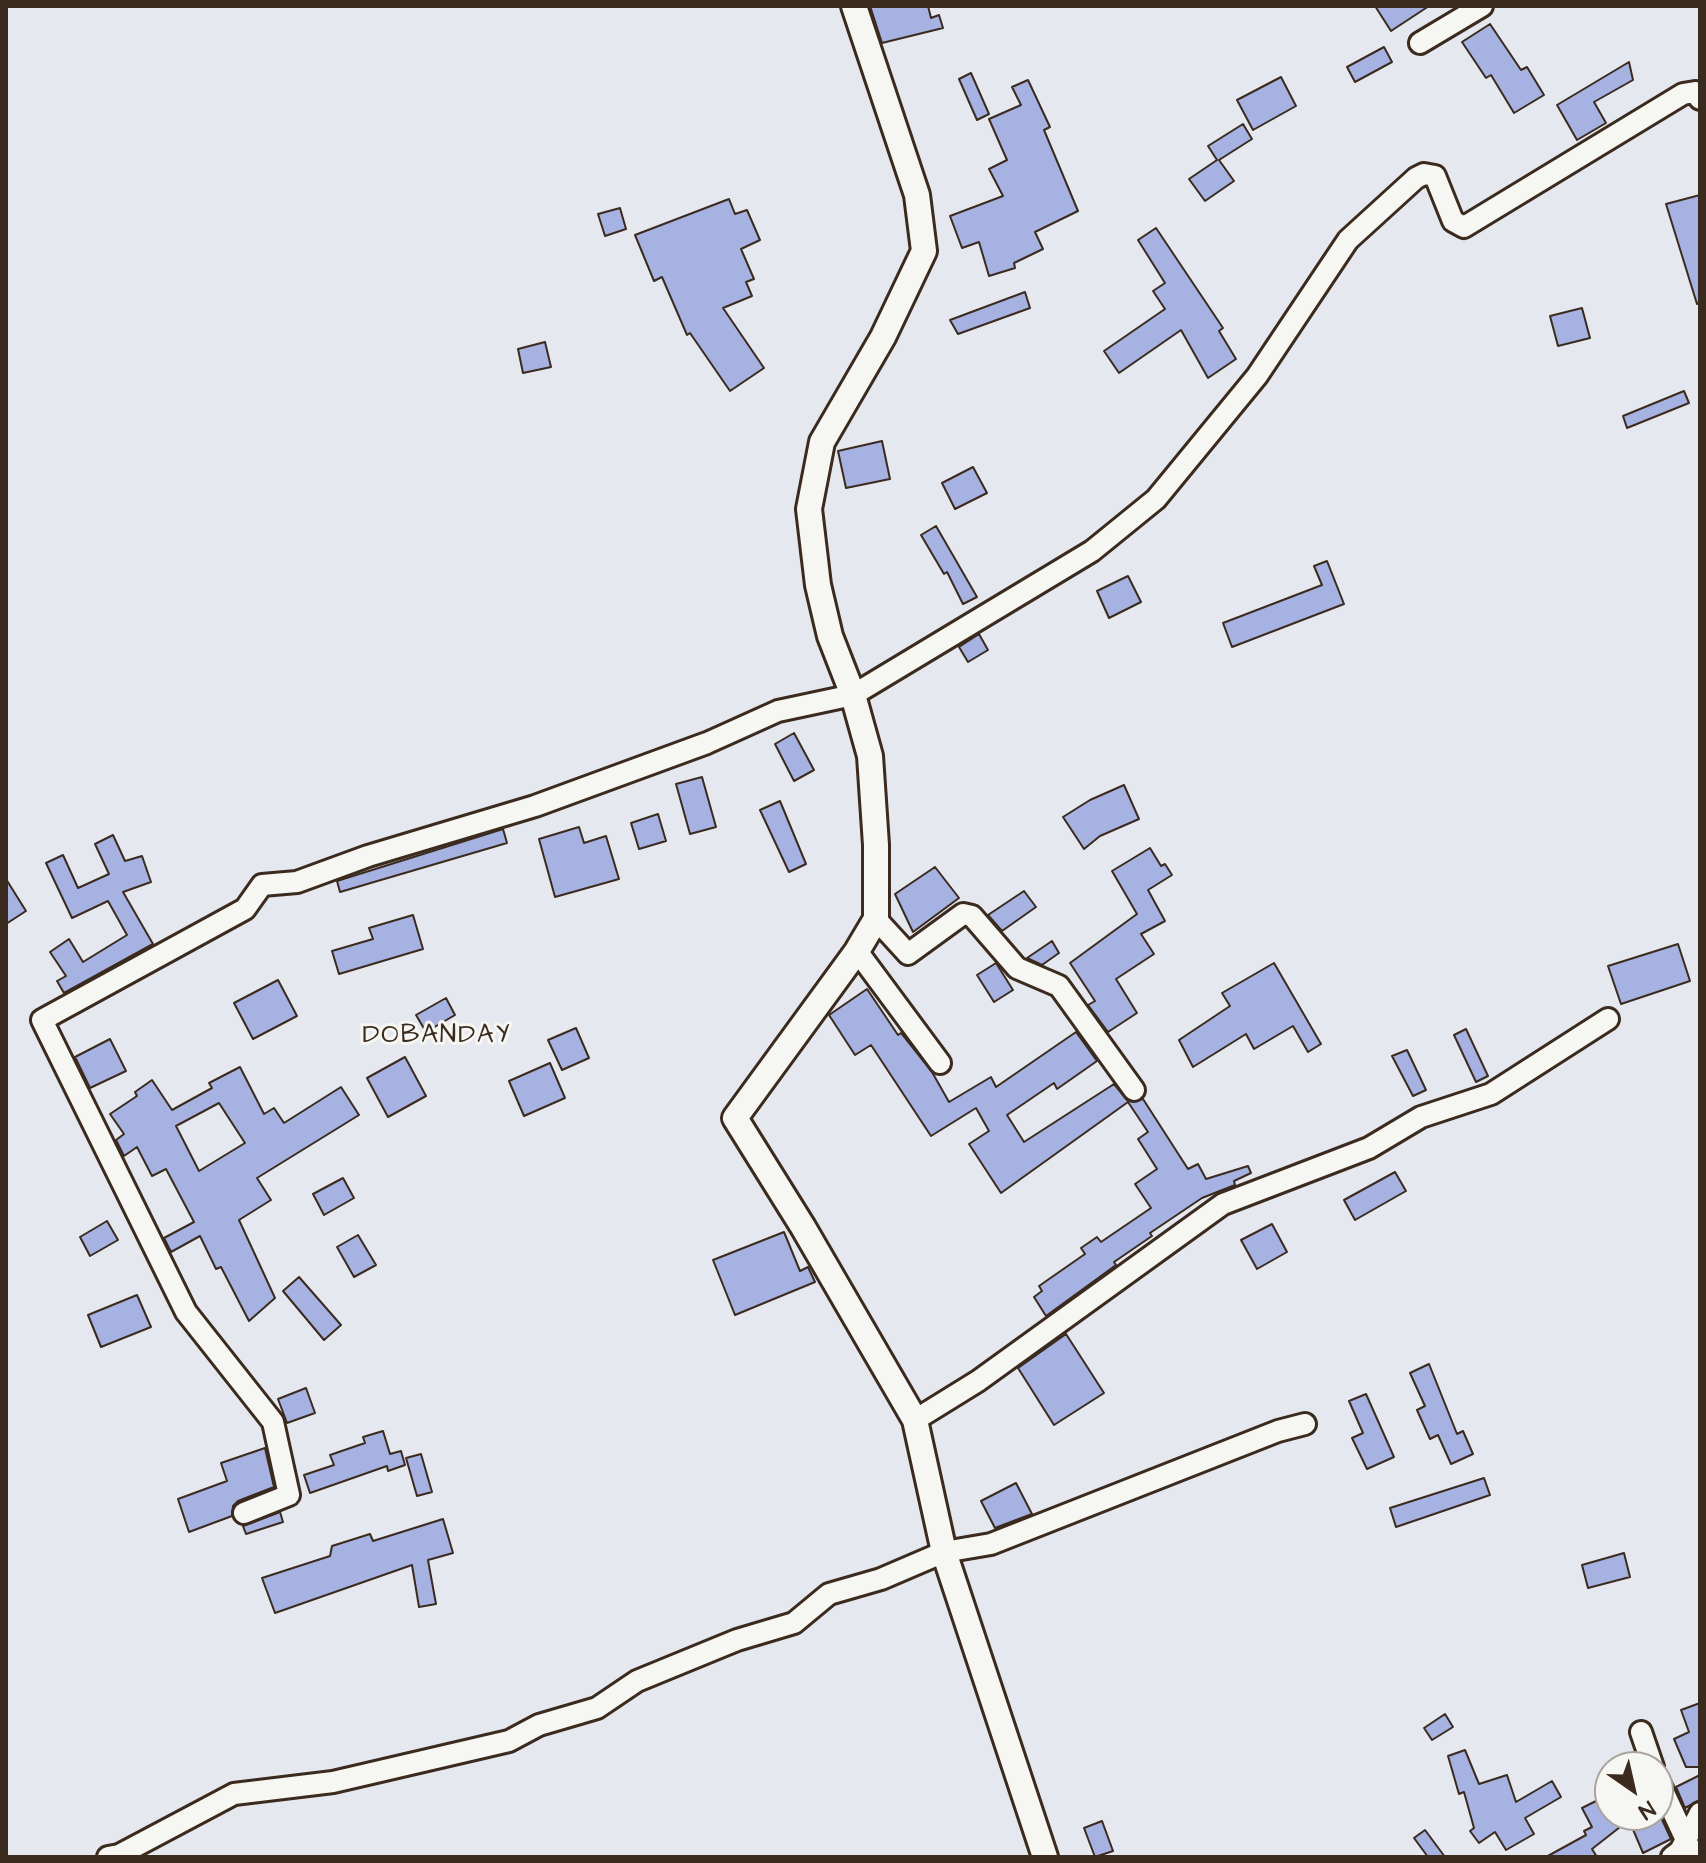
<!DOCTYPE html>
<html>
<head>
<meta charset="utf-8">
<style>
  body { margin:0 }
  #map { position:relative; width:1706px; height:1863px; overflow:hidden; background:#e6e8ef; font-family:"Architects Daughter",sans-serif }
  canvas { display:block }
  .frame { position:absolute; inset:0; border:8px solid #3b2a1e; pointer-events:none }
  .north { position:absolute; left:1594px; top:1751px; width:80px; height:80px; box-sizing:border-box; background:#f6f6f2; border:2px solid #aba49d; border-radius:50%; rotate:146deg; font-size:22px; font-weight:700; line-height:32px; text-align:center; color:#3b2a1e }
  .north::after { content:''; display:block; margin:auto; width:28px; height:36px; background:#3b2a1e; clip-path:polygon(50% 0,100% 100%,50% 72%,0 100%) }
</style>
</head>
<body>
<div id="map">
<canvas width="1706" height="1863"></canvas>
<div class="frame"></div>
<div class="north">N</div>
</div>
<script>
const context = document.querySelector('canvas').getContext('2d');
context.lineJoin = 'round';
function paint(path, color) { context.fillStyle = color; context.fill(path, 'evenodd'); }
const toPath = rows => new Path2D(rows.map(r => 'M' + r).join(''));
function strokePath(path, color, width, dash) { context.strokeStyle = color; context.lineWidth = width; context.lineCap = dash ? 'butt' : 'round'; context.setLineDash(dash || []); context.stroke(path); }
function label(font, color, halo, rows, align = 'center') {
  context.font = font + ' "Architects Daughter",sans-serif'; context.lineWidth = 6; context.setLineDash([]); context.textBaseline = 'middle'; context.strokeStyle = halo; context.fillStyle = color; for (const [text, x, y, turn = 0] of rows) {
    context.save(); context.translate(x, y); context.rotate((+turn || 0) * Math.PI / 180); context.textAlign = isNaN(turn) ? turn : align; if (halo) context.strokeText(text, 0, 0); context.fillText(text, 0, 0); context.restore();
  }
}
const building = toPath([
  [870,6,928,6,931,18,939,15,943,28,882,43,870,6],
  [1375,6,1429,6,1391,31,1375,6],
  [1490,24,1521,70,1527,67,1544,95,1514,113,1491,75,1486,78,1462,42,1490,24],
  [1384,47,1392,62,1355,82,1347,67,1384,47],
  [1629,62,1633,80,1594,102,1606,123,1577,140,1557,105,1629,62],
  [971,73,989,114,977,120,959,79,971,73],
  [1281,77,1296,106,1253,130,1237,100,1281,77],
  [1028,80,1050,127,1044,130,1078,211,1035,232,1043,249,1014,263,1015,268,989,276,979,242,962,248,950,216,1003,196,989,169,1007,160,989,119,1021,105,1012,87,1028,80],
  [1243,124,1252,139,1219,160,1234,181,1205,201,1189,179,1217,160,1208,146,1243,124],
  [1700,195,1700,303,1697,304,1666,204,1700,195],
  [729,199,735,214,747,210,760,240,741,249,754,279,746,282,752,296,723,308,764,368,730,391,690,333,687,335,662,277,654,281,635,235,729,199],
  [620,208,626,229,605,236,598,214,620,208],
  [1156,228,1223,328,1219,331,1236,359,1208,378,1181,330,1119,373,1104,351,1165,309,1153,291,1165,283,1138,240,1156,228],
  [1025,292,1030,308,958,334,950,320,1025,292],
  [1582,308,1590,338,1558,346,1550,316,1582,308],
  [545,342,551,367,523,373,518,349,545,342],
  [1684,391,1689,403,1627,428,1623,416,1684,391],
  [882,441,890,479,846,488,838,451,882,441],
  [973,467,987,493,955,509,942,483,973,467],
  [936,526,977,597,963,604,947,572,944,574,921,535,936,526],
  [1327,561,1344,604,1232,647,1223,623,1322,585,1314,566,1327,561],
  [1128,576,1141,602,1109,618,1097,591,1128,576],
  [979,634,988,650,968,662,959,647,979,634],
  [794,733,814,770,794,781,775,744,794,733],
  [702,777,716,827,690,834,676,784,702,777],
  [1124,785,1139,819,1100,836,1084,849,1063,817,1090,800,1124,785],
  [780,801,806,864,789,872,760,810,780,801],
  [658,814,666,841,639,849,631,823,658,814],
  [579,827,584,843,606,836,619,879,555,897,539,839,579,827],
  [503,829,507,843,340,892,337,881,503,829],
  [113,835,125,861,142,856,151,882,123,892,153,944,64,993,57,981,66,976,50,952,69,939,83,962,127,935,108,901,72,918,46,863,63,855,78,888,109,874,95,844,113,835],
  [1150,848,1161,866,1165,864,1172,875,1148,890,1165,921,1141,934,1154,954,1116,979,1137,1013,1108,1032,1088,1005,1095,1001,1070,963,1137,914,1112,871,1150,848],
  [935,867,959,898,913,932,895,894,935,867],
  [6,879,26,911,6,924,6,879],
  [1024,891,1036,907,1002,931,988,915,1024,891],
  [413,915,423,949,339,974,332,951,373,939,369,928,413,915],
  [1052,941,1059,953,1042,965,1027,958,1052,941],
  [1678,944,1690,981,1621,1004,1608,966,1678,944],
  [996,963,1013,990,994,1002,977,975,996,963],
  [1274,963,1321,1044,1308,1052,1293,1026,1254,1049,1246,1034,1193,1067,1179,1040,1230,1006,1222,993,1274,963],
  [278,980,297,1016,253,1039,234,1003,278,980],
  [867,989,898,1035,901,1033,932,1072,949,1102,991,1077,996,1087,1076,1032,1097,1061,1057,1089,1054,1083,1007,1115,1024,1142,1114,1084,1128,1101,1143,1099,1188,1169,1198,1164,1206,1179,1248,1166,1251,1173,1234,1181,1235,1185,1202,1198,1150,1233,1152,1236,1114,1262,1116,1265,1046,1316,1034,1297,1042,1291,1039,1286,1085,1254,1081,1248,1097,1237,1101,1242,1151,1208,1135,1184,1157,1169,1138,1139,1148,1132,1128,1102,1001,1193,969,1144,989,1131,976,1108,931,1136,871,1045,855,1055,829,1015,867,989],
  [446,998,455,1015,426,1032,416,1015,446,998],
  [576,1028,589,1058,562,1070,548,1040,576,1028],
  [1466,1029,1488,1076,1476,1082,1454,1035,1466,1029],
  [110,1039,126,1071,90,1088,75,1057,110,1039],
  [1407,1050,1426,1090,1413,1096,1392,1056,1407,1050],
  [405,1057,426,1096,388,1117,367,1078,405,1057],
  [550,1063,565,1098,524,1116,509,1081,550,1063],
  [240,1067,264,1114,274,1108,284,1123,341,1087,359,1115,257,1178,271,1200,239,1220,275,1298,249,1321,221,1267,216,1269,200,1236,171,1252,164,1238,194,1222,166,1169,152,1176,137,1147,124,1156,116,1140,124,1134,110,1114,137,1096,135,1092,152,1080,172,1110,212,1088,209,1083,240,1067],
  [219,1103,245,1143,199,1171,176,1126,219,1103],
  [1395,1172,1406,1191,1355,1220,1344,1200,1395,1172],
  [343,1178,354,1198,324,1215,313,1194,343,1178],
  [107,1221,118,1240,90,1256,80,1237,107,1221],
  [1272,1224,1287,1252,1257,1269,1241,1240,1272,1224],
  [784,1232,800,1271,808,1267,815,1282,735,1315,713,1260,784,1232],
  [358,1235,376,1265,354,1277,337,1247,358,1235],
  [299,1277,341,1325,324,1340,283,1291,299,1277],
  [137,1295,151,1327,101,1347,88,1315,137,1295],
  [1066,1334,1104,1393,1054,1425,1018,1368,1066,1334],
  [1429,1364,1457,1434,1463,1431,1473,1454,1451,1464,1438,1435,1430,1439,1417,1410,1425,1406,1410,1373,1429,1364],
  [306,1388,315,1413,287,1423,278,1399,306,1388],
  [1366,1394,1394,1457,1367,1469,1352,1438,1363,1433,1349,1401,1366,1394],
  [383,1431,390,1454,401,1451,405,1465,388,1471,387,1466,310,1493,304,1475,334,1465,330,1455,365,1443,363,1437,383,1431],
  [265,1448,274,1487,238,1501,233,1506,232,1516,189,1532,178,1499,227,1481,221,1463,265,1448],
  [421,1454,432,1492,417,1496,406,1458,421,1454],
  [1484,1478,1490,1495,1396,1527,1390,1508,1484,1478],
  [1016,1483,1032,1514,995,1528,981,1501,1016,1483],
  [280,1512,283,1522,246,1534,243,1526,280,1512],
  [443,1519,453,1553,428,1560,436,1604,419,1607,412,1565,275,1613,262,1578,330,1556,332,1546,370,1534,373,1541,443,1519],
  [1624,1553,1630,1577,1588,1588,1582,1565,1624,1553],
  [1700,1703,1700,1767,1686,1767,1674,1739,1689,1732,1681,1710,1700,1703],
  [1445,1714,1453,1727,1432,1740,1424,1728,1445,1714],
  [1465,1750,1479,1784,1507,1775,1516,1802,1552,1781,1561,1797,1525,1818,1534,1834,1506,1850,1495,1832,1479,1843,1470,1831,1474,1828,1464,1792,1459,1794,1448,1756,1465,1750],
  [1700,1775,1700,1800,1685,1808,1676,1787,1700,1775],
  [1610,1794,1610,1815,1658,1815,1658,1811,1671,1839,1643,1853,1629,1820,1592,1849,1597,1857,1546,1857,1586,1835,1584,1831,1592,1827,1582,1808,1610,1794],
  [1102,1821,1113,1851,1095,1857,1084,1828,1102,1821],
  [1425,1830,1445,1857,1428,1857,1414,1838,1425,1830]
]);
const minor = toPath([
  [1420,43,1482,6],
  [876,919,908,954,963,914,972,916,1017,968,1059,986,1134,1090],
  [857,951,940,1063],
  [915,1420,978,1381,1223,1204,1369,1148,1421,1117,1491,1094,1608,1019],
  [244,1513,289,1495,273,1422,186,1312,42,1020,245,909,262,885,297,882,368,856,535,806,707,743,778,711,853,695,1092,551,1156,499,1257,376,1348,240,1416,178,1424,174,1435,176,1453,221,1464,227,1683,94,1695,92,1700,99],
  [1641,1732,1653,1767],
  [1658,1780,1694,1857],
  [108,1857,119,1855,234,1794,333,1782,509,1741,539,1725,597,1708,637,1681,737,1640,794,1623,829,1594,881,1579,944,1552,991,1544,1278,1431,1305,1424],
  [1672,1857,1680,1851,1700,1813]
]);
const tertiary = toPath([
  [854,6,917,195,924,251,883,337,822,442,809,509,818,585,830,636,853,695,870,756,876,845,876,919,857,951,735,1118,803,1227,915,1420,944,1552,1045,1857]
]);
const quarterNames = [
  ["DOBANDAY",437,1037]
];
paint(building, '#a6b2e2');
strokePath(building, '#3b2a1e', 2);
strokePath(minor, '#3b2a1e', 26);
strokePath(tertiary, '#3b2a1e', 30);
strokePath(minor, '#f6f6f2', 20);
strokePath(tertiary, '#f6f6f2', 24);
context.letterSpacing = '2px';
label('26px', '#3b2a1e', '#f6f6f2', quarterNames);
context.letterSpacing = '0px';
</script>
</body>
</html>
